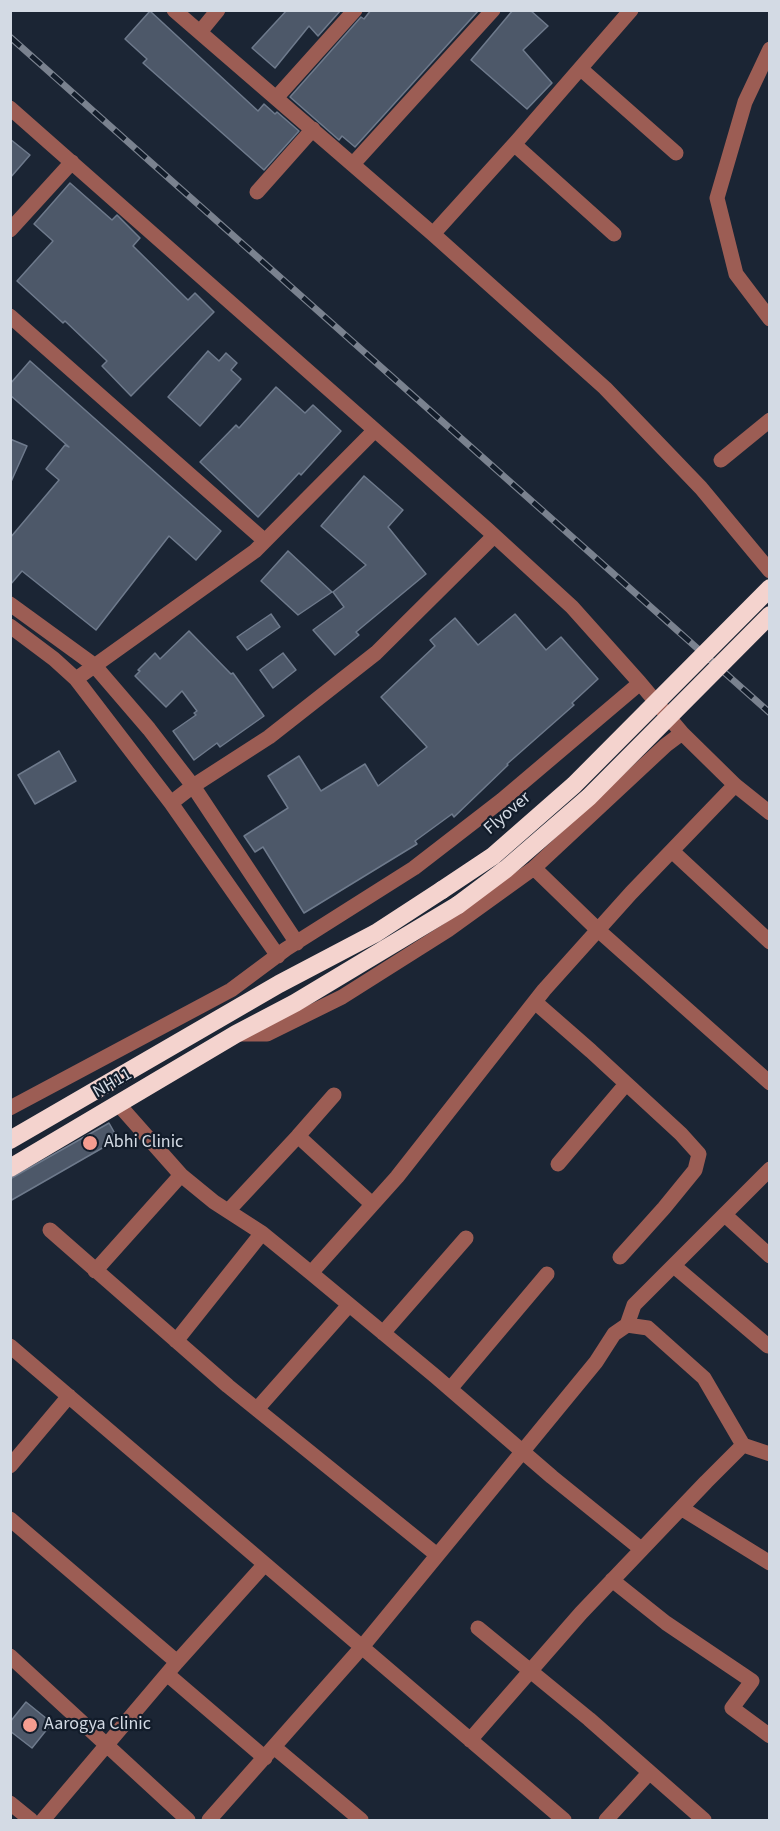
<!DOCTYPE html>
<html>
<head>
<meta charset="utf-8">
<style>
  body { margin:0 }
  #map { position:relative; width:780px; height:1831px; overflow:hidden; background:#1b2534; font-family:"Source Sans 3",sans-serif }
  canvas { display:block }
  .frame { position:absolute; inset:0; border:12px solid #d3dae4; pointer-events:none }
</style>
</head>
<body>
<div id="map">
<canvas width="780" height="1831"></canvas>
<div class="frame"></div>
</div>
<script>
const context = document.querySelector('canvas').getContext('2d');
context.lineJoin = 'round';
function paint(path, color) { context.fillStyle = color; context.fill(path, 'evenodd'); }
const toPath = rows => new Path2D(rows.map(r => 'M' + r).join(''));
function strokePath(path, color, width, dash) { context.strokeStyle = color; context.lineWidth = width; context.lineCap = dash ? 'butt' : 'round'; context.setLineDash(dash || []); context.stroke(path); }
function label(font, color, halo, rows, align = 'center') {
  context.font = font + ' "Source Sans 3",sans-serif'; context.lineWidth = 4.5; context.setLineDash([]); context.textBaseline = 'middle'; context.strokeStyle = halo; context.fillStyle = color; for (const [text, x, y, turn = 0] of rows) {
    context.save(); context.translate(x, y); context.rotate((+turn || 0) * Math.PI / 180); context.textAlign = isNaN(turn) ? turn : align; if (halo) context.strokeText(text, 0, 0); context.fillText(text, 0, 0); context.restore();
  }
}
const building = toPath([
  [287,10,341,10,318,36,309,26,275,68,252,48,287,10],
  [371,10,479,10,355,147,342,136,339,140,290,97,361,17,364,19,371,10],
  [513,10,530,10,548,26,523,50,552,83,527,109,471,60,513,10],
  [150,11,258,111,264,104,275,114,277,112,299,131,264,170,143,63,147,59,125,39,150,11],
  [10,139,30,155,10,178,10,139],
  [70,183,112,220,117,215,140,238,133,246,188,300,195,293,214,312,131,396,102,366,107,361,65,321,63,323,17,281,53,241,34,224,70,183],
  [208,351,219,361,226,353,237,363,231,370,241,379,200,426,168,397,208,351],
  [30,361,221,531,196,560,169,536,96,630,22,571,10,585,10,538,59,480,46,469,65,445,69,447,10,395,10,384,30,361],
  [276,387,305,413,313,405,341,431,301,475,299,473,258,517,200,462,236,425,239,428,276,387],
  [10,439,27,446,10,484,10,439],
  [364,476,403,510,388,527,426,574,356,632,359,635,335,655,313,630,344,607,333,592,366,565,321,526,364,476],
  [288,551,332,592,298,615,261,581,288,551],
  [271,614,280,627,247,650,237,637,271,614],
  [515,614,546,650,561,637,598,679,572,703,574,705,507,764,508,765,454,817,452,814,415,841,417,844,304,913,263,847,255,852,244,836,288,808,268,776,299,756,321,791,365,764,378,786,427,747,381,697,435,646,430,640,455,618,478,645,515,614],
  [189,631,231,674,233,673,264,716,220,747,217,743,194,760,173,731,196,715,194,713,197,711,182,691,166,707,135,676,140,671,138,670,155,653,160,659,189,631],
  [283,653,296,670,273,688,260,670,283,653],
  [59,751,76,781,35,804,18,775,59,751],
  [109,1123,118,1139,10,1201,10,1179,109,1123],
  [26,1702,52,1723,32,1748,10,1731,10,1722,26,1702]
]);
const minor = toPath([
  [174,10,433,234,605,388,701,488,770,571],
  [200,32,218,10],
  [770,49,745,102,717,198,736,274,770,319],
  [581,69,676,153],
  [276,98,355,10],
  [10,108,487,529,572,607,640,683,682,733,735,785,770,813],
  [515,145,614,234],
  [353,164,493,10],
  [257,192,313,129],
  [10,230,72,162],
  [433,234,518,140,631,10],
  [10,316,265,541],
  [721,460,770,420],
  [10,604,94,665,149,729,193,786,297,943],
  [10,626,54,659,76,679,171,803,278,956],
  [76,679,255,551,374,431],
  [171,803,193,786,269,737,376,653,494,536],
  [672,851,770,942],
  [534,868,598,930,770,1083],
  [535,1002,591,1051,681,1134,699,1154,695,1170,664,1208,620,1257],
  [236,1034,267,1034,342,997,448,930,534,868,666,745,682,733],
  [119,1105,181,1175,214,1202,262,1233,311,1273,435,1376,552,1477,641,1549],
  [10,1108,231,990,286,949,414,868,502,800,640,683],
  [298,1136,334,1095],
  [558,1164,626,1084],
  [228,1211,298,1136,372,1204],
  [725,1215,770,1256],
  [50,1230,228,1386,437,1555],
  [674,1266,768,1346],
  [95,1271,181,1175],
  [311,1273,397,1177,544,990,631,893,735,785],
  [627,1325,634,1305,770,1169],
  [383,1333,466,1238],
  [176,1341,262,1233],
  [10,1346,564,1820],
  [450,1389,547,1274],
  [257,1409,349,1305],
  [10,1466,69,1396],
  [681,1508,770,1563],
  [10,1519,177,1662],
  [612,1580,666,1623,752,1681,732,1708,770,1736],
  [478,1628,589,1719,704,1820],
  [10,1656,188,1820],
  [167,1674,265,1758],
  [470,1740,581,1613,706,1482,743,1445,770,1454],
  [274,1747,361,1820],
  [10,1803,31,1820],
  [43,1820,177,1662,265,1564],
  [209,1820,362,1647,596,1362,614,1334,627,1325,648,1328,704,1378,743,1445],
  [606,1820,649,1773]
]);
const highway = toPath([
  [10,1140,279,984,376,933,442,890],
  [10,1168,236,1034,295,1003,458,905]
]);
const rail = toPath([
  [10,37,770,713]
]);
const highwayBridge = toPath([
  [442,890,493,856,574,785,770,588],
  [458,905,506,869,589,797,770,615]
]);
const markers = [
  [90,1143,8,"#f59d90"],
  [30,1725,8,"#f59d90"]
];
const streetNames = [
  ["Flyover",508,814,-41],
  ["NH11",113,1084,-30]
];
const poiNames = [
  ["Abhi Clinic",104,1143],
  ["Aarogya Clinic",44,1725]
];
paint(building, '#4d5869');
strokePath(building, '#6e7a8c', 1.5);
strokePath(minor, '#9c5d54', 15);
strokePath(highway, '#f4d3ce', 18);
strokePath(rail, '#7a828f', 7);
strokePath(rail, '#121c2a', 4.5, [14]);
strokePath(highwayBridge, '#f4d3ce', 18);
for (const [x, y, r, color] of markers) { const dot = new Path2D(); dot.arc(x, y, r, 0, 2 * Math.PI); context.fillStyle = color; context.fill(dot); strokePath(dot, '#121c2a', 2); }
label('18px', '#d3dae4', '#121c2a', streetNames);
label('18px', '#d3dae4', '#121c2a', poiNames, 'left');
</script>
</body>
</html>
